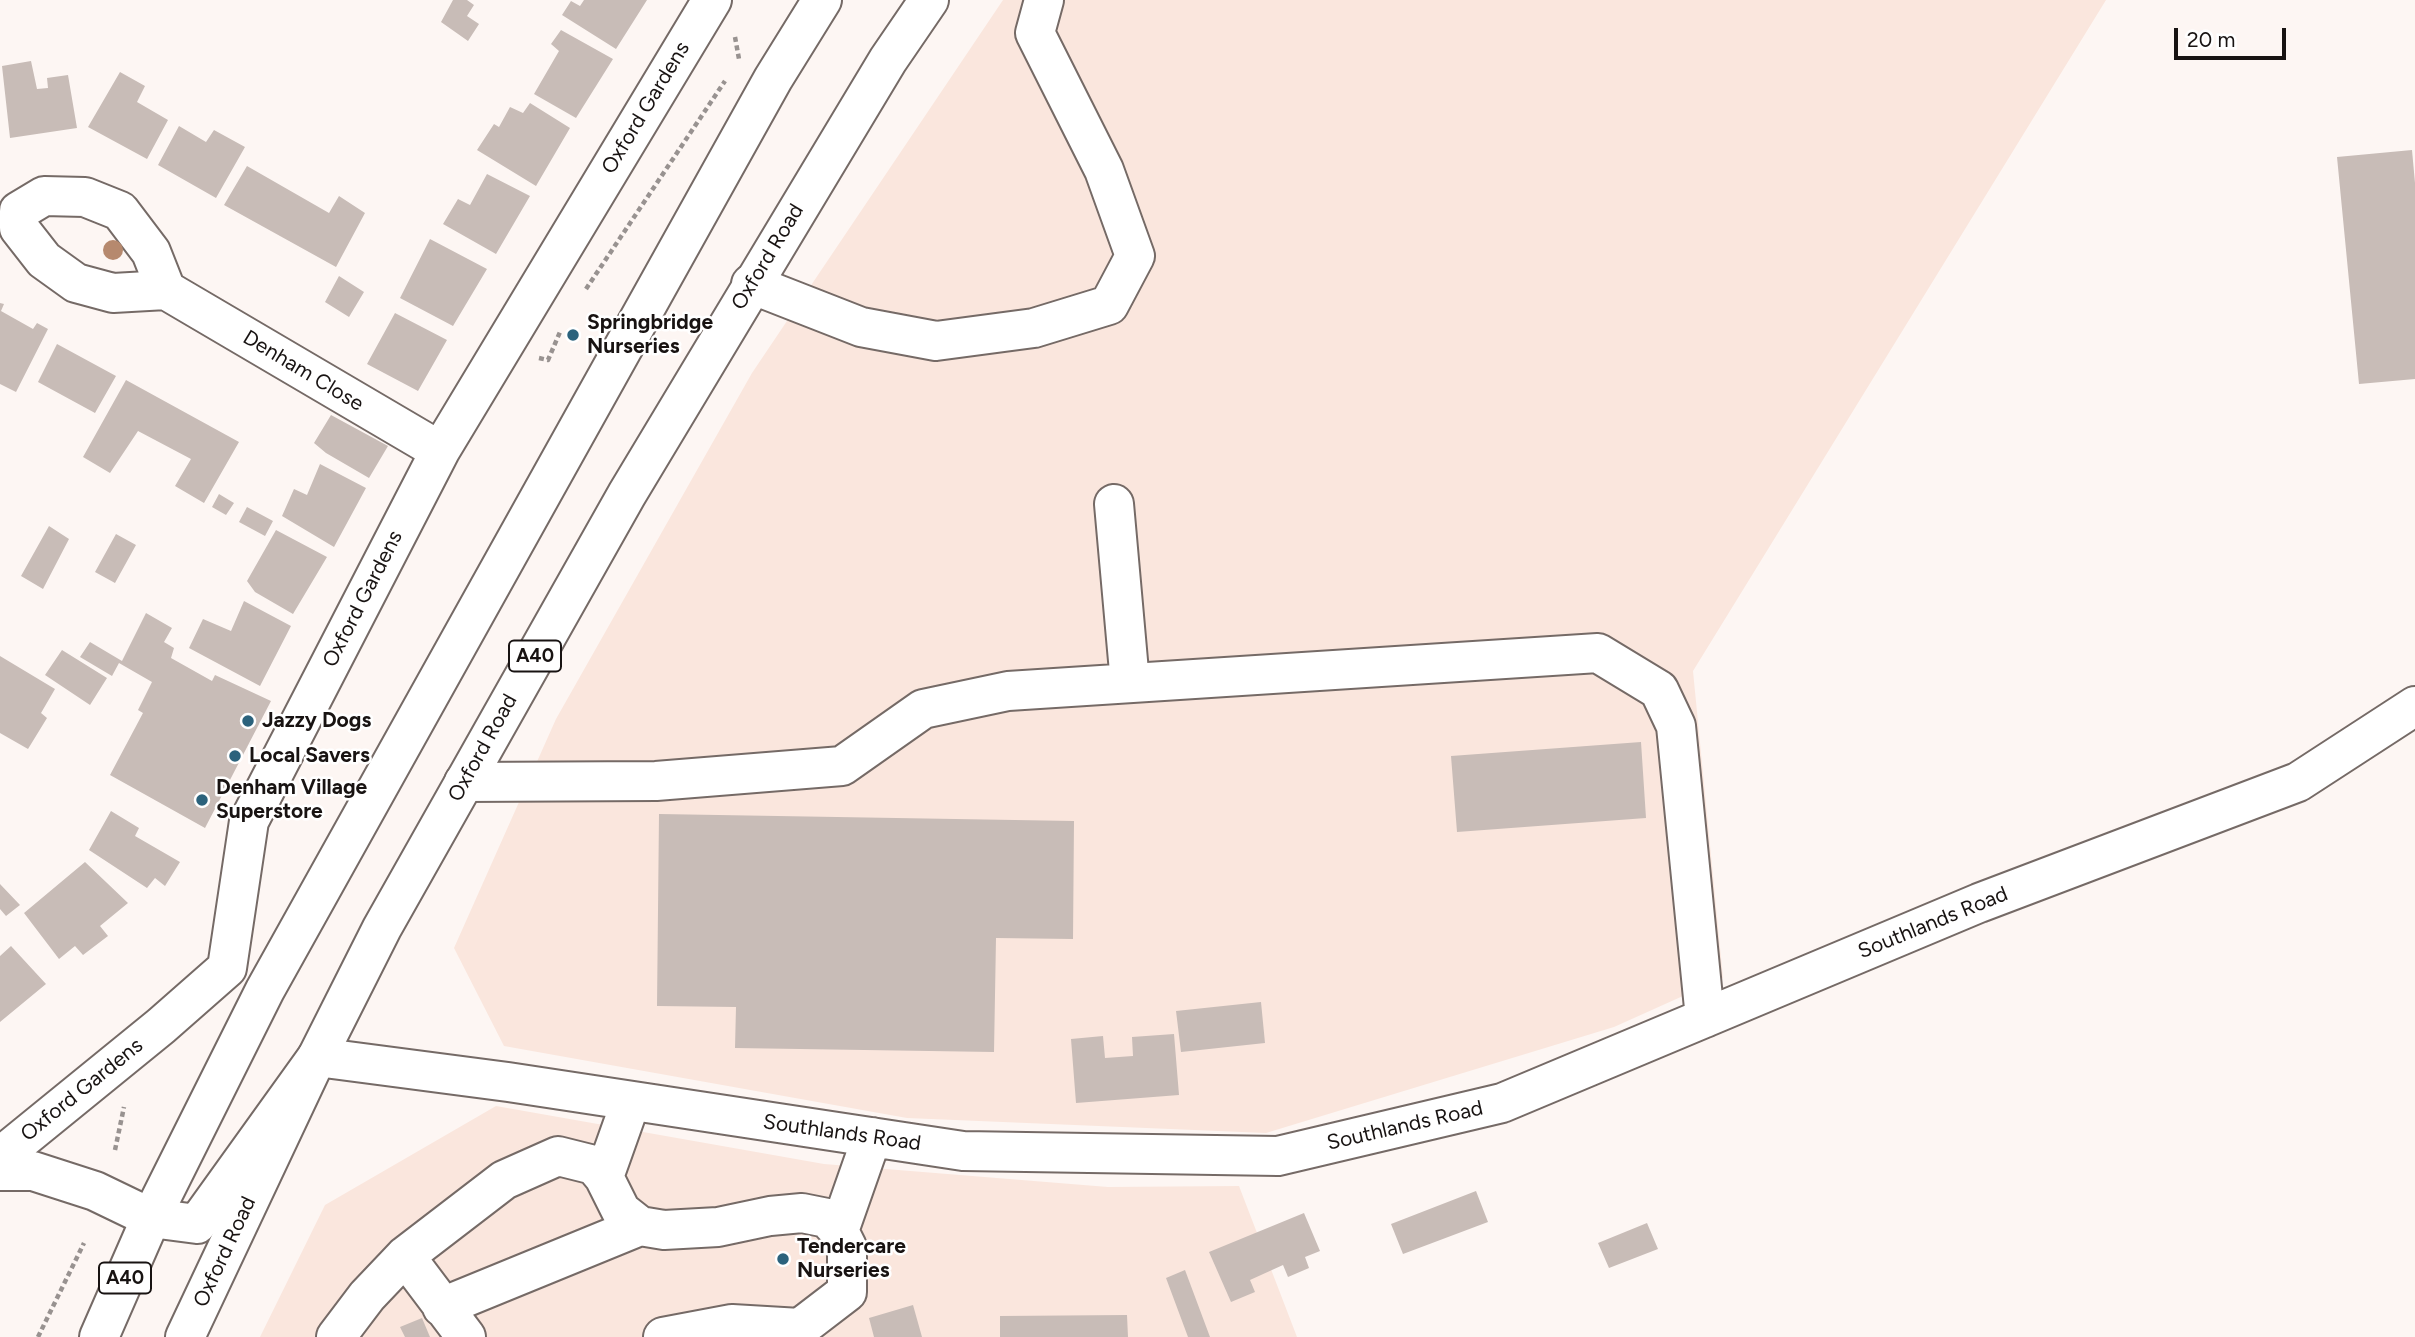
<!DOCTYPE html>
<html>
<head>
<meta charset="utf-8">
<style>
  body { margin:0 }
  #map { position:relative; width:2415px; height:1337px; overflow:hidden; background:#fdf6f3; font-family:Figtree,sans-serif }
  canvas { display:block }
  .scale { position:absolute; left:2174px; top:28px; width:112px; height:32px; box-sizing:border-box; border:4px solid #181312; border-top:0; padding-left:9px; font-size:21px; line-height:24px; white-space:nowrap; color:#181312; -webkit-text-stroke:5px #fff; paint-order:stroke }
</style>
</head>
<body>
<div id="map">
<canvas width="2415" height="1337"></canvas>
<div class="scale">20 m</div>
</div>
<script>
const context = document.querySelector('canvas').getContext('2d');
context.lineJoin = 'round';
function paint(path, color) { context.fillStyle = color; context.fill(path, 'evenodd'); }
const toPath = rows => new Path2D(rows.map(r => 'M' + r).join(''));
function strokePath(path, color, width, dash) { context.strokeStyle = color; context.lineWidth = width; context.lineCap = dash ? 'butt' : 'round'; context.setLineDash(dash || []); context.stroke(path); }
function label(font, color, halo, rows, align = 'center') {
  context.font = font + ' Figtree,sans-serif'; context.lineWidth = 5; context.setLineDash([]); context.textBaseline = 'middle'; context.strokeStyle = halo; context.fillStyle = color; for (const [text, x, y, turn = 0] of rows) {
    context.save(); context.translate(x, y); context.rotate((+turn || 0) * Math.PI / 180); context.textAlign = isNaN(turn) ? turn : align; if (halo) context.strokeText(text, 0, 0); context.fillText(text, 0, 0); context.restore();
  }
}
const built = toPath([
  [1003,0,2106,0,1693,671,1723,978,1614,1027,1266,1133,907,1118,504,1046,454,948,556,719,752,373],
  [496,1106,824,1164,1108,1187,1239,1186,1297,1337,260,1337,325,1205]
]);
const building = toPath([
  [453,0,467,0,474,5,467,16,479,24,468,41,441,22],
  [584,0,647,0,616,49,562,15,571,1,580,6],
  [561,30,613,59,576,118,534,94,559,51,551,44],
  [31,61,37,89,48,88,47,78,68,75,77,128,10,138,2,66],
  [120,72,145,86,137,102,168,120,147,159,88,127],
  [530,103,570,128,536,186,477,150,494,124,499,127,510,107,523,113],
  [179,126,206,142,214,130,245,147,216,198,158,165],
  [2412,150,2415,183,2415,379,2359,384,2337,157],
  [247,166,329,213,339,196,365,213,336,267,224,205],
  [487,174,530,196,496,254,443,224,458,199,470,205],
  [430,239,487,269,453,326,400,298],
  [339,276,364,292,349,317,325,302],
  [0,303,4,304,1,311,33,329,37,323,48,329,16,392,0,384],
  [395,313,447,340,418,391,367,364],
  [57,344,116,376,95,413,38,382],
  [126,380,239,442,204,503,175,486,191,459,138,431,110,473,83,457],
  [331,415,388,446,369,478,326,453,314,443],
  [320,464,366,488,334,547,282,516,294,489,307,495],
  [219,494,234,503,226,515,212,507],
  [247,507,273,521,265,536,239,522],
  [49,526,69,539,43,589,21,576],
  [276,530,327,557,293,614,255,592,247,581],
  [116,534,136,545,115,583,95,572],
  [244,601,291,626,260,686,189,648,203,619,231,631],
  [146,613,172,628,164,642,174,648,171,658,212,681,215,675,271,701,205,828,110,775,143,713,138,710,152,682,119,663,112,676,80,657,90,642,122,661],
  [62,650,107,678,90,705,45,675],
  [0,656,55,689,41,713,47,718,28,749,0,733],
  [1641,742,1646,818,1457,832,1451,756],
  [111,811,139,828,135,836,180,862,165,886,155,878,147,888,89,850],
  [659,814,1074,821,1073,939,996,938,994,1052,735,1048,736,1007,657,1006],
  [85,862,128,903,100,926,108,936,83,955,75,946,59,959,24,913],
  [0,884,20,905,6,916,0,909],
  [11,946,46,984,0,1022,0,956],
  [1261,1002,1265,1043,1181,1052,1176,1011],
  [1174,1034,1179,1095,1076,1103,1071,1039,1103,1036,1105,1058,1133,1056,1132,1037],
  [1476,1191,1488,1222,1403,1254,1391,1224],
  [1304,1213,1320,1251,1305,1257,1309,1268,1288,1277,1283,1265,1250,1280,1255,1292,1231,1302,1209,1252],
  [1647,1223,1658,1249,1609,1268,1598,1243],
  [1185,1270,1210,1337,1188,1337,1166,1278],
  [913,1305,922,1337,874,1337,869,1318],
  [1127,1315,1128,1337,1000,1337,1000,1316],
  [422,1318,430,1337,405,1337,400,1327]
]);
const path = toPath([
  [735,37,739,59],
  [586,289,725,81],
  [539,358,548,360,560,332],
  [115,1150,124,1107],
  [38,1337,84,1243]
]);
const minor = toPath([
  [751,284,861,327,936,341,1034,328,1109,305,1135,256,1104,170,1035,33,1044,0],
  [166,290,113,293,76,283,44,260,19,228,19,211,44,196,85,197,120,211,151,252,166,290,440,451],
  [1114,504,1130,683],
  [464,782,656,781,842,766,923,709,1008,691,1598,653,1659,690,1676,726,1705,1018],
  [0,1157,161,1026,227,968,249,821,440,451,712,0],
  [0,1171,33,1171,95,1191,151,1218,197,1224,317,1057,508,1082,963,1151,1278,1156,1502,1103,1979,903,2298,782,2415,706],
  [604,1177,631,1101],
  [839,1231,872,1137],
  [405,1256,466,1337],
  [442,1307,640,1226],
  [336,1337,367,1296,405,1256,504,1180,558,1156,594,1165,604,1177,621,1211,640,1226,664,1230,718,1227,770,1216,802,1213,827,1218,839,1231,847,1247,847,1292,800,1328,732,1324,663,1337]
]);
const highway = toPath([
  [99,1337,151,1218,265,990,773,79,822,0],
  [185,1337,317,1057,382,928,627,494,888,60,929,0]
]);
const trees = [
  [113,250]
];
const markers = [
  [573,335,7,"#2b627c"],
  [248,721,7,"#2b627c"],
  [235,756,7,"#2b627c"],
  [202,800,7,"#2b627c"],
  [783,1259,7,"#2b627c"]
];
const shields = [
  [535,656,52],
  [125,1278,52]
];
const shieldNames = [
  ["A40",535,656],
  ["A40",125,1278]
];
const streetNames = [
  ["Oxford Gardens",646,108,-59],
  ["Oxford Road",768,257,-59],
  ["Denham Close",303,371,31],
  ["Oxford Gardens",363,599,-63],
  ["Oxford Road",483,748,-61],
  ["Southlands Road",1933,923,-22],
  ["Oxford Gardens",82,1090,-39],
  ["Southlands Road",1405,1126,-13],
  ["Southlands Road",842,1133,8],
  ["Oxford Road",225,1252,-65]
];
const poiNames = [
  ["Springbridge",587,323],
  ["Nurseries",587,347],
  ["Jazzy Dogs",262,721],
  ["Local Savers",249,756],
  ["Denham Village",216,788],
  ["Superstore",216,812],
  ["Tendercare",797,1247],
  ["Nurseries",797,1271]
];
paint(built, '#fae6dd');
paint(building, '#c8bcb7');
strokePath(minor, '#756a66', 42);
strokePath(highway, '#756a66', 42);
strokePath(path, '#989290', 4.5, [5, 3.5]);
strokePath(minor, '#fff', 38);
strokePath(highway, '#fff', 38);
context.fillStyle = '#b6896e';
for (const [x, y] of trees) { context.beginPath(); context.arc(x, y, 10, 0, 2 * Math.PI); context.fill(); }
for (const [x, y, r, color] of markers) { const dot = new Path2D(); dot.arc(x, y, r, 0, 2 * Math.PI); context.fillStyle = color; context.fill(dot); strokePath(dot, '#fff', 2.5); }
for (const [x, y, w] of shields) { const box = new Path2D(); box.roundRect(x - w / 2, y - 15.5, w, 31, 5); context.fillStyle = '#fff'; context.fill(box); strokePath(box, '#181312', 2); }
label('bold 19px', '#181312', null, shieldNames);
label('21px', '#181312', '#fff', streetNames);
label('bold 21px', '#181312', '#fff', poiNames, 'left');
</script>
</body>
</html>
